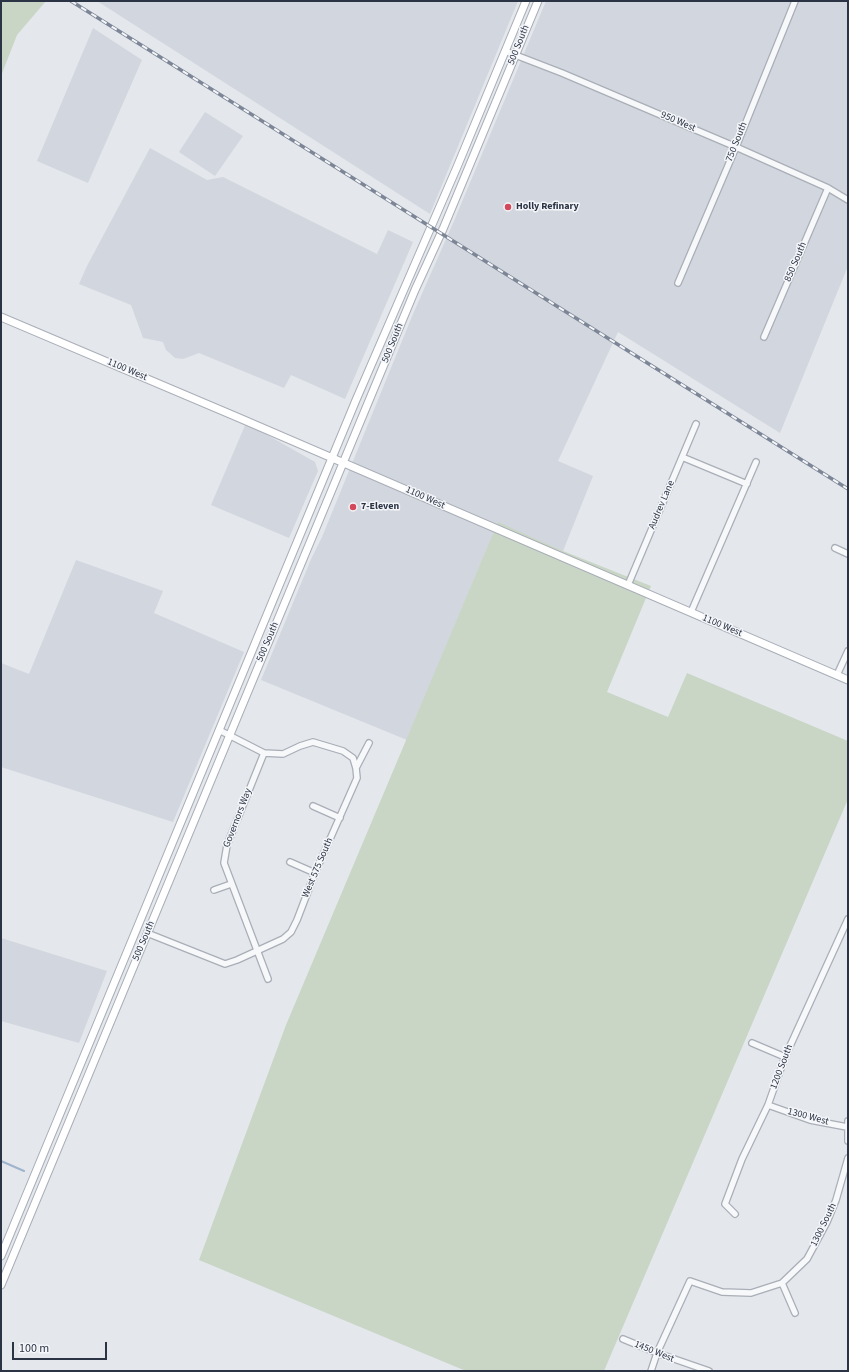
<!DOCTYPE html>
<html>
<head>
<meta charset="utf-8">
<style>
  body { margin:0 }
  #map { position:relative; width:849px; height:1372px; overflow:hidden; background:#e4e7ec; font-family:"Source Sans 3",sans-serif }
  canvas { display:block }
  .frame { position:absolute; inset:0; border:2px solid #2b3445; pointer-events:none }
  .scale { position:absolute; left:12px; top:1342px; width:95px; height:18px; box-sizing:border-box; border:2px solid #2b3445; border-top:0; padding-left:5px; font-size:12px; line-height:14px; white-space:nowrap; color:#2b3445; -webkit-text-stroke:3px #f4f6f9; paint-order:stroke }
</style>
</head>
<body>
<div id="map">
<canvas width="849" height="1372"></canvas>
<div class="frame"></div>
<div class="scale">100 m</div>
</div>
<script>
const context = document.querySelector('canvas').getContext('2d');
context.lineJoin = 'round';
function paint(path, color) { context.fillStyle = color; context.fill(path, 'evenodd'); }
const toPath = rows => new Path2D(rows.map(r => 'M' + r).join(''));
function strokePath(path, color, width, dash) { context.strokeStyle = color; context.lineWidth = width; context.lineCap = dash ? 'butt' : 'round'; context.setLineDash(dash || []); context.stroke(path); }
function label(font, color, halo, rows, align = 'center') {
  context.font = font + ' "Source Sans 3",sans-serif'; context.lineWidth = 3; context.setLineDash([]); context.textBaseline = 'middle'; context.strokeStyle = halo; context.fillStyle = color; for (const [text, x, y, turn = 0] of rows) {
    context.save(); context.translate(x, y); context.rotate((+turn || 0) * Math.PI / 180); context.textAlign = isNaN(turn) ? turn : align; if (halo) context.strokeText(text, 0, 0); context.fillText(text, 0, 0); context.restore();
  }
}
const built = toPath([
  [97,1,518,1,430,214],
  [546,1,848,1,848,266,780,433,618,332,558,461,593,476,563,551,498,523,407,740,261,680,312,557,322,537,413,314,454,221],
  [93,28,142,60,88,183,37,161],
  [205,112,243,136,215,176,179,152],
  [150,148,207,180,223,177,377,254,388,230,413,242,345,399,291,375,284,388,199,353,183,359,175,358,166,350,163,342,143,338,131,305,79,284,87,266],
  [246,423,315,462,318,471,289,538,211,505],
  [76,560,163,591,154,613,244,652,173,822,1,767,1,663,29,674],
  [1,938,107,971,79,1043,1,1021]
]);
const green = toPath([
  [1,1,46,1,17,35,1,76],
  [498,522,563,551,651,586,607,692,668,717,687,673,848,741,848,799,604,1371,466,1371,199,1260,286,1025]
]);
const stream = toPath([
  [1,1161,24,1171]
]);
const street = toPath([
  [505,51,562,73,736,147,828,188,848,200],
  [678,283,736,147,795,1],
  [764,337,828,188],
  [682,457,747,484],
  [835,548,848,554],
  [628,585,696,424],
  [691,612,756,462],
  [837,675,848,651],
  [264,753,227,845,224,863,268,979],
  [356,768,369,743],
  [313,806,340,818],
  [290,862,315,873],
  [214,890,231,884],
  [147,933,225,964,237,960,283,939,291,932,297,920,315,873,357,778,356,768,353,758,343,751,313,742,300,746,283,754,264,753,219,730],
  [752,1043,785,1057],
  [768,1105,810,1120,847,1127],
  [848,1121,848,1141],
  [735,1214,725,1204,742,1159,768,1105,785,1057,848,919],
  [782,1283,795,1313],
  [623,1339,657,1353,709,1371],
  [651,1371,657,1353,690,1281,722,1292,751,1293,782,1283,807,1259,827,1222,836,1200,848,1158]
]);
const secondary = toPath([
  [1,317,237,417,848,680],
  [1,1256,356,400,457,167,526,1],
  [1,1285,415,290,443,229,538,1]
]);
const rail = toPath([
  [71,1,848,489]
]);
const markers = [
  [508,207,4,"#d1495b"],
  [353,507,4,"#d1495b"]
];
const streetNames = [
  ["500 South",519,45,-68],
  ["950 West",678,122,23],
  ["750 South",737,142,-68],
  ["850 South",796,262,-67],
  ["500 South",393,343,-68],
  ["1100 West",127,370,23],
  ["1100 West",425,498,24],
  ["Audrev Lane",662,505,-67],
  ["1100 West",722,626,23],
  ["500 South",268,642,-67],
  ["Governors Way",238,818,-69],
  ["West 575 South",318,868,-67],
  ["500 South",144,941,-67],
  ["1200 South",782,1067,-69],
  ["1300 West",808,1117,15],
  ["1300 South",824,1225,-64],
  ["1450 West",654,1352,22]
];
const poiNames = [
  ["Holly Refinary",516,207],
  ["7-Eleven",361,507]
];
paint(built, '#d2d6de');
paint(green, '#c9d6c5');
strokePath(stream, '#9fb4cc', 2);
strokePath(street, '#a9aeb7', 8);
strokePath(secondary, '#a9aeb7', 9);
strokePath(street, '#f7f8fa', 5.5);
strokePath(secondary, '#fff', 7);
strokePath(rail, '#7d8696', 3.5);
strokePath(rail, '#f4f6f9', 2, [6]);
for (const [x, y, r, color] of markers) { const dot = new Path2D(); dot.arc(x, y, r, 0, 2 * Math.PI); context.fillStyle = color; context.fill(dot); strokePath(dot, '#f4f6f9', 1.5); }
label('10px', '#2b3445', '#f4f6f9', streetNames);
label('bold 10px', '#2b3445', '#f4f6f9', poiNames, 'left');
</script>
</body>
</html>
